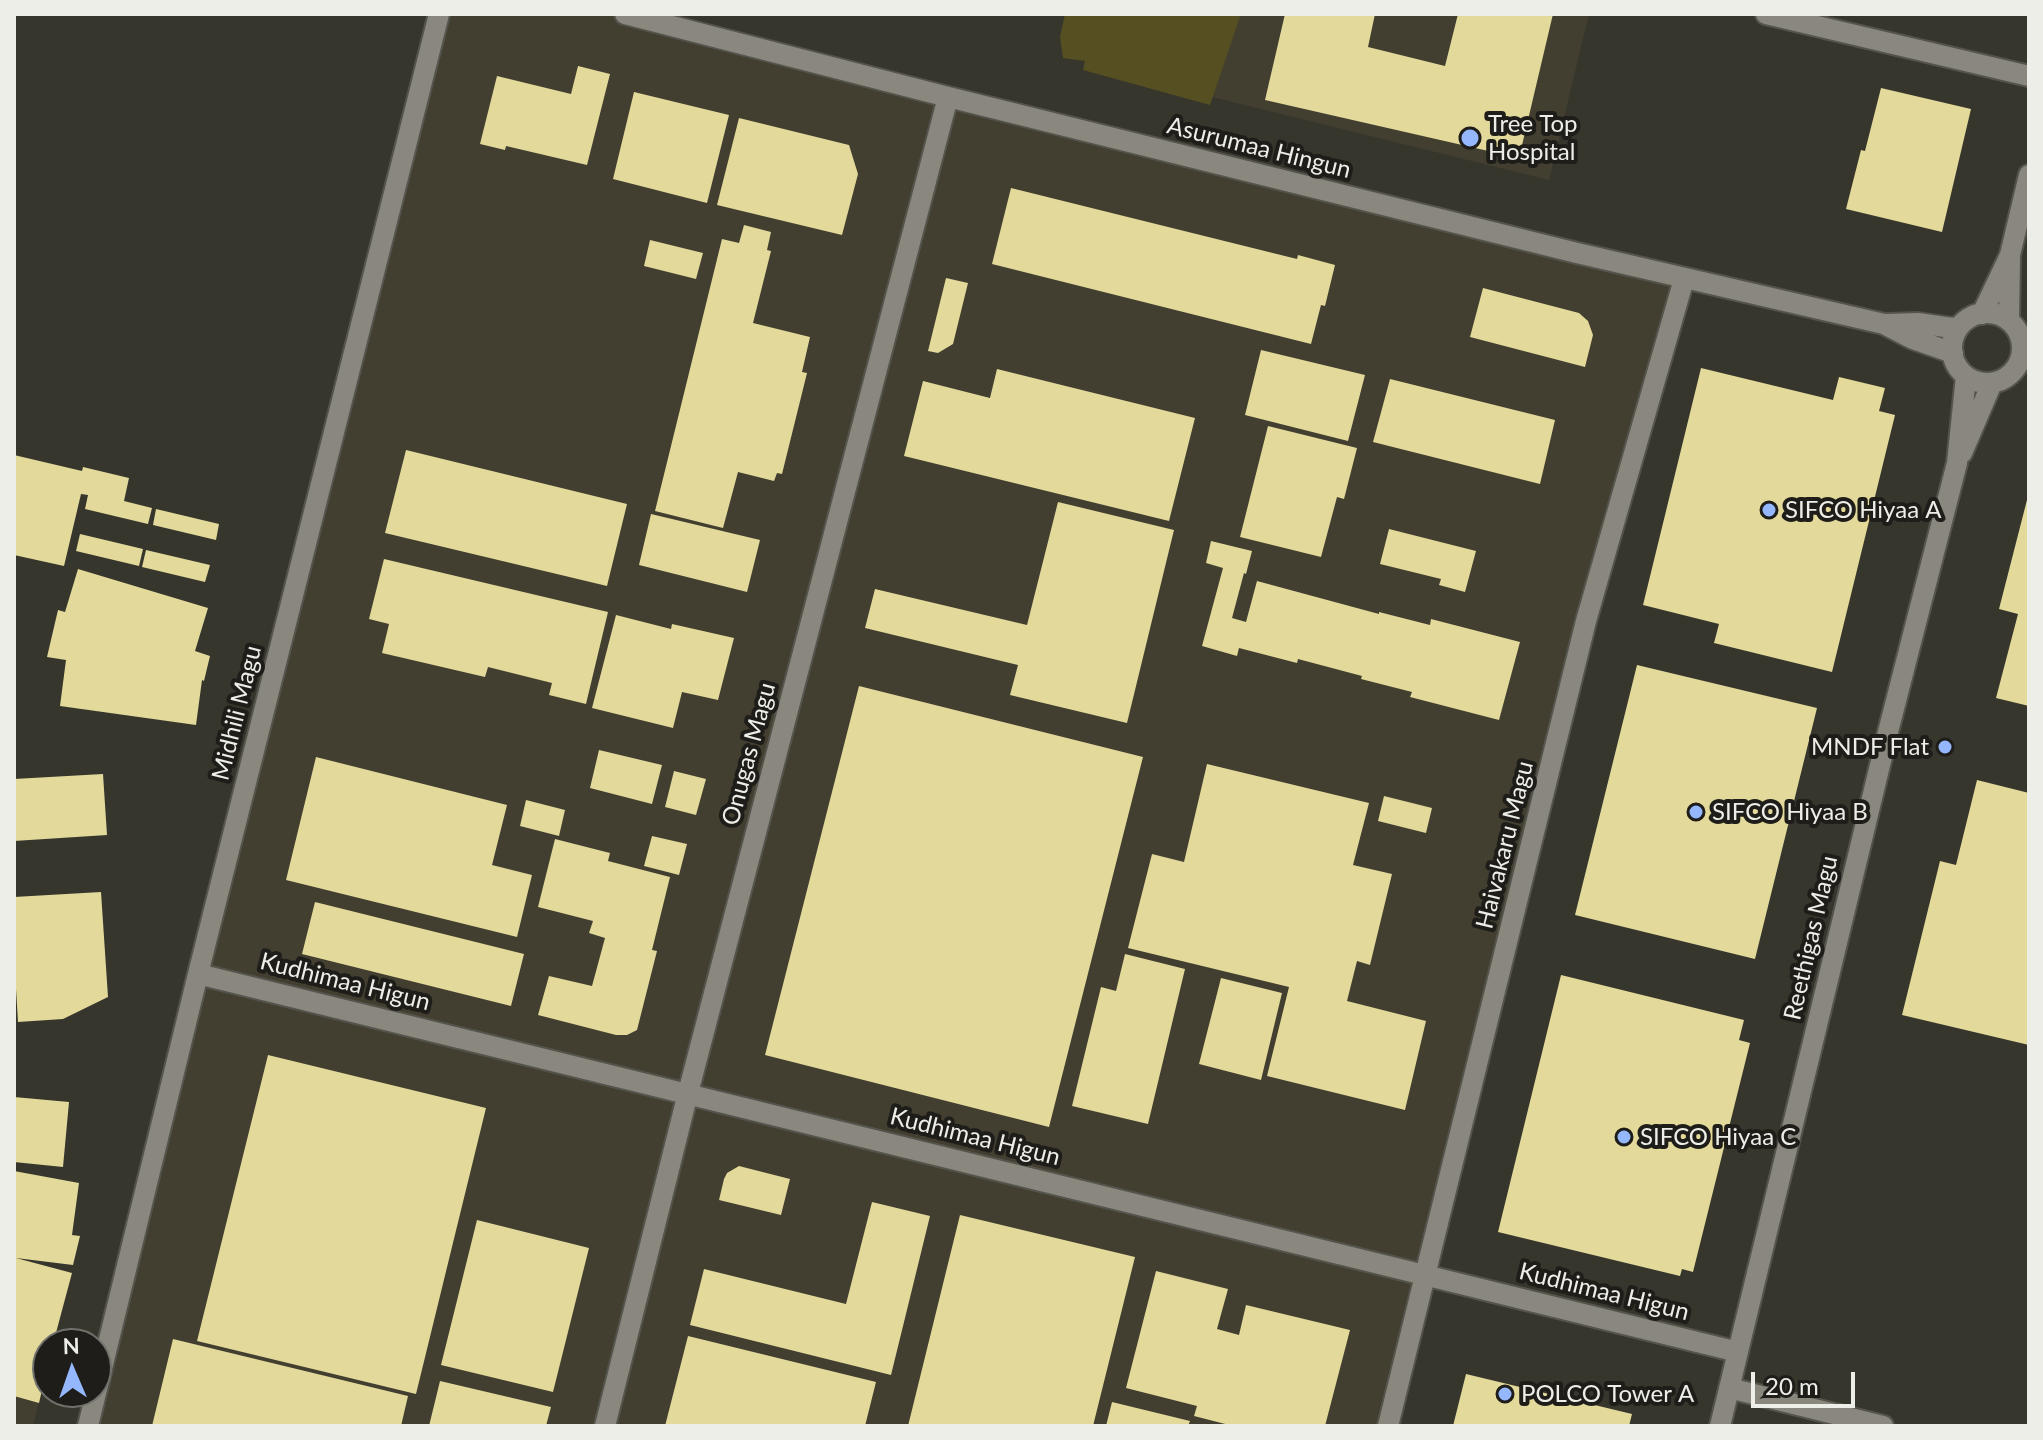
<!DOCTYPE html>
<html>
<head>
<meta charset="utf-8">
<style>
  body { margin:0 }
  #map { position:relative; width:2043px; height:1440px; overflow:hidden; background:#37362d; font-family:Lato,sans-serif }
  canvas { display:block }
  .frame { position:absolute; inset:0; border:16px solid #eeeee8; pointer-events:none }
  .north { position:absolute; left:32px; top:1328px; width:80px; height:80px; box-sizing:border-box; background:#1e1d19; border:2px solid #71716c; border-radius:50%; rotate:358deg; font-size:22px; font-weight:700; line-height:32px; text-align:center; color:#eeeee8 }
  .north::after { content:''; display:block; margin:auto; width:28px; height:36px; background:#94b7fd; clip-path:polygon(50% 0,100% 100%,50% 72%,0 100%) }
  .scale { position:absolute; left:1751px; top:1372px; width:104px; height:36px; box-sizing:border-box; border:4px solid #eeeee8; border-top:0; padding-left:10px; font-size:24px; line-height:28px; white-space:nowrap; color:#eeeee8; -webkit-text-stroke:6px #1e1d19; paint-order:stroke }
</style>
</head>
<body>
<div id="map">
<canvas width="2043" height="1440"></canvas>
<div class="frame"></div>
<div class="north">N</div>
<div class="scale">20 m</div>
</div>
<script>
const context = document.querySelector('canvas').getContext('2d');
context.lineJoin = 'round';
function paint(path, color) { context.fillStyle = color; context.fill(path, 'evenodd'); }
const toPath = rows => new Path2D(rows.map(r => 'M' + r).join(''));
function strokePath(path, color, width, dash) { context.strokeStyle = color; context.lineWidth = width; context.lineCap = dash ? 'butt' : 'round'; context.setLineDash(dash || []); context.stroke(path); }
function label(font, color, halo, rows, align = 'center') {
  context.font = font + ' Lato,sans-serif'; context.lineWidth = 8; context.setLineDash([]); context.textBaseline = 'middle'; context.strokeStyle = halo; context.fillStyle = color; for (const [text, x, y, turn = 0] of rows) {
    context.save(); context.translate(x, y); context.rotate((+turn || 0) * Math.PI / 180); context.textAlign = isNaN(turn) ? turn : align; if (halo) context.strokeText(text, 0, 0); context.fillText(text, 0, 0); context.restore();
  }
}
const built = toPath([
  [441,14,630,14,1684,279,1388,1426,88,1426],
  [1241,14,1589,14,1549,180,1212,97],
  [14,1368,45,1376,33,1426,14,1426]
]);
const green = toPath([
  [1065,14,1241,14,1210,105,1083,70,1085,61,1063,58,1060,37]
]);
const building = toPath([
  [1285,14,1375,14,1368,47,1445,66,1458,14,1553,14,1519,158,1265,100],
  [578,66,610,74,587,165,506,146,505,150,480,144,497,76,571,94],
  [1881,88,1971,109,1942,232,1846,209,1861,150,1865,151],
  [634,92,729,115,707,203,613,179],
  [739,118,849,145,858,174,842,235,717,205],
  [1011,188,1297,259,1298,255,1335,265,1325,306,1321,305,1311,344,992,264],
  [744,225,771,232,767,250,771,251,753,323,810,337,802,372,807,373,782,474,777,473,774,481,738,472,723,528,655,511,722,239,739,243],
  [650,240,703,253,696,279,644,266],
  [946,278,968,283,953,344,938,353,928,351],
  [1483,288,1579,313,1588,321,1593,335,1585,367,1470,337],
  [1261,350,1365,375,1348,441,1245,415],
  [1701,368,1833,400,1839,377,1885,388,1879,411,1895,415,1832,672,1714,643,1719,624,1643,605],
  [997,369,1195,418,1169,521,904,456,923,381,990,398],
  [1390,379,1555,420,1540,484,1373,442],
  [1268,426,1357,448,1344,499,1337,497,1321,557,1240,537],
  [406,450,627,504,607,586,385,533],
  [14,455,82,471,83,467,129,478,124,501,152,508,148,524,85,509,88,495,81,494,64,566,14,555],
  [2028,496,2029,496,2029,706,1996,698,2018,614,1999,609],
  [1058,502,1174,530,1127,723,1010,695,1018,665,865,628,875,589,1027,625],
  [156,509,219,524,216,540,153,525],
  [651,514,760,540,747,592,639,565],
  [1389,529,1476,551,1465,592,1439,585,1441,579,1380,564],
  [80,534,143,549,139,566,76,551],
  [1211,541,1252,551,1246,574,1244,573,1232,618,1246,622,1257,581,1379,614,1379,612,1430,625,1431,619,1520,642,1499,720,1410,697,1412,692,1361,679,1362,676,1298,659,1297,663,1239,648,1237,656,1202,646,1223,568,1206,563],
  [146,550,210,565,205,582,142,567],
  [384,559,608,612,586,704,549,695,552,683,488,667,485,677,382,653,389,624,369,619],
  [78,569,208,608,195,651,210,656,204,681,202,680,196,725,60,706,66,660,47,657,58,610,65,612],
  [616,615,671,629,672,624,734,638,718,700,682,692,673,728,592,708],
  [1637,665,1817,708,1755,959,1575,915],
  [859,686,1143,757,1049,1127,765,1055],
  [599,750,662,765,652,804,590,788],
  [316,757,507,805,492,865,532,875,517,937,286,880],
  [1207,764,1369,803,1353,865,1392,874,1370,965,1357,961,1347,1001,1426,1021,1405,1110,1267,1076,1289,987,1128,948,1152,854,1184,862],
  [674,771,706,779,696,815,665,807],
  [103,774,107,835,14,841,14,779],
  [1977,780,2029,793,2029,1045,1902,1015,1940,861,1956,865],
  [1384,796,1432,808,1426,833,1378,821],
  [526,800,565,810,559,836,520,826],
  [652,836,687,844,679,875,644,866],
  [555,839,610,853,608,861,670,877,652,950,657,951,637,1030,627,1035,616,1035,538,1015,549,976,592,986,605,938,589,933,593,921,538,907],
  [101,892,108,997,63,1019,18,1022,14,956,14,897],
  [315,902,524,954,511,1006,302,954],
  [1125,954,1185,969,1148,1124,1072,1106,1101,987,1116,991],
  [1561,975,1744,1020,1739,1040,1750,1043,1693,1272,1682,1269,1680,1276,1498,1232],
  [1221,978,1282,993,1261,1080,1199,1064],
  [268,1055,486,1108,416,1394,197,1341],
  [14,1097,69,1102,63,1167,14,1162],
  [739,1166,790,1179,781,1215,719,1200,724,1179,727,1173],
  [14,1171,79,1183,72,1235,80,1236,73,1265,16,1258,72,1273,53,1344,48,1344,48,1364,39,1403,14,1396],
  [872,1202,930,1216,891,1375,690,1325,704,1269,846,1304],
  [960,1215,1135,1257,1093,1426,908,1426],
  [477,1220,589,1248,553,1392,441,1365],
  [1156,1271,1228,1289,1217,1329,1239,1335,1246,1305,1350,1330,1325,1426,1233,1426,1194,1416,1197,1406,1126,1388],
  [688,1336,876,1382,865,1426,665,1426],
  [173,1339,408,1396,401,1426,152,1426],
  [1466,1374,1632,1414,1629,1426,1453,1426],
  [440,1381,551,1407,546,1426,429,1426],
  [1112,1402,1190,1421,1188,1426,1106,1426]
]);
const minor = toPath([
  [625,14,948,97,1577,253,1884,324,1913,339,1953,353],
  [1766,14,2029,76],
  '1952 348a35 35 0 1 1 70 0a35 35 0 1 1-70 0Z',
  [1982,314,2010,255,2029,175],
  [2009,320,2010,259],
  [1888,324,1918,323,1952,328,1959,327],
  [1962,453,1992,383],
  [198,974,1738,1352],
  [1729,1388,1883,1426],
  [88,1426,198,974,439,14],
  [605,1426,688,1093,948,97],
  [1388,1426,1586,621,1684,279],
  [1720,1426,1888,732,1957,463,1966,376]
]);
const markers = [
  [1470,138,10,"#94b7fd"],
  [1769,510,8,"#94b7fd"],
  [1945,747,8,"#94b7fd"],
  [1696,812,8,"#94b7fd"],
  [1624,1137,8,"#94b7fd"],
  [1505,1394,8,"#94b7fd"]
];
const poiNames = [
  ["Tree Top",1488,124],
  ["Hospital",1488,152],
  ["SIFCO Hiyaa A",1785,510],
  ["MNDF Flat",1929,747,"right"],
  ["SIFCO Hiyaa B",1712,812],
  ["SIFCO Hiyaa C",1640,1137],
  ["POLCO Tower A",1521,1394]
];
const streetNames = [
  ["Asurumaa Hingun",1259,148,14],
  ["Midhili Magu",237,713,-76],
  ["Onugas Magu",749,754,-75],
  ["Haivakaru Magu",1505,845,-76],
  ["Reethigas Magu",1811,938,-77],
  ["Kudhimaa Higun",345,982,14],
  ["Kudhimaa Higun",975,1137,14],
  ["Kudhimaa Higun",1604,1292,14]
];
paint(built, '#423f30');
paint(green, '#564f22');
paint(building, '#e2d99a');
strokePath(minor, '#54534c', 24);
strokePath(minor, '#8a887e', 20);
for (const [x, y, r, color] of markers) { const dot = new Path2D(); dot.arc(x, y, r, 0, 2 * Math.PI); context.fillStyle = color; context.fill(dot); strokePath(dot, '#1e1d19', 3); }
label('24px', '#eeeee8', '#1e1d19', poiNames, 'left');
label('24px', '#eeeee8', '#1e1d19', streetNames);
</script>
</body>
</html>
